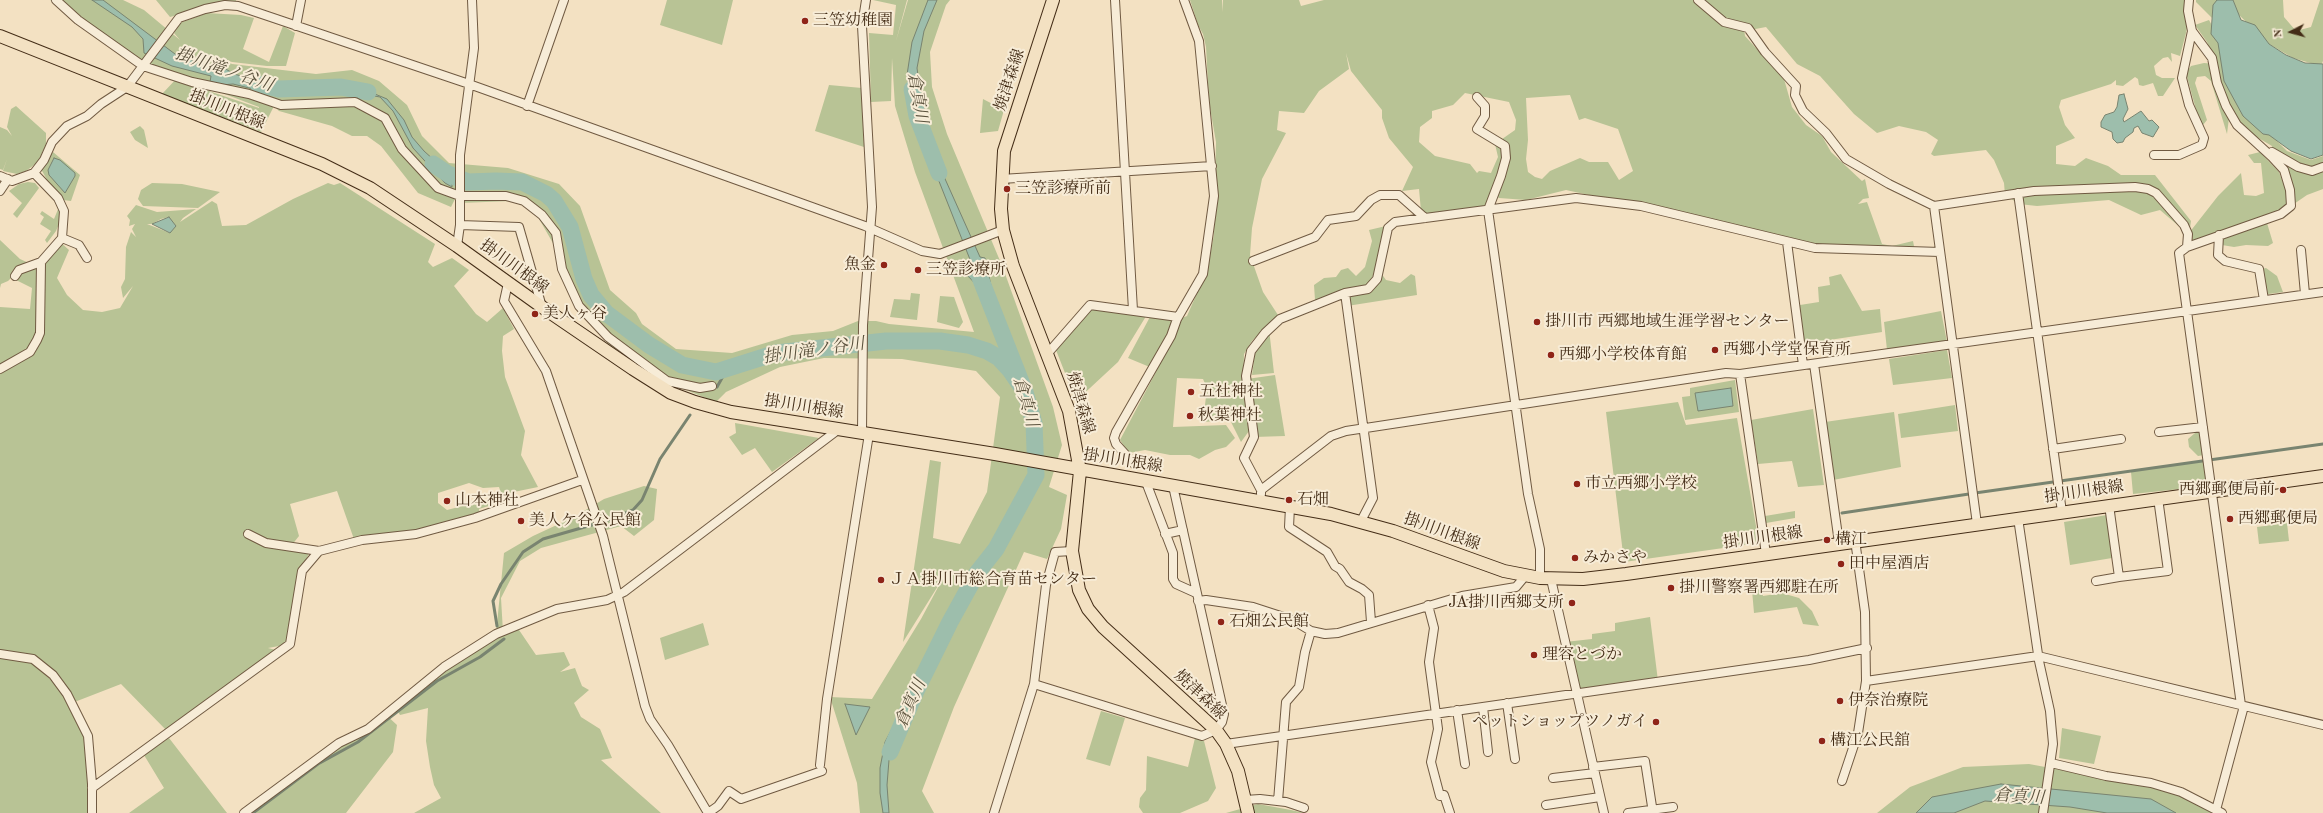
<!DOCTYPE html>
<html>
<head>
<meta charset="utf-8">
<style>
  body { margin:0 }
  #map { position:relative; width:2323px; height:813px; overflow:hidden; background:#f3e1c2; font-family:"Old Standard TT",serif }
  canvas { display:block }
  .north { position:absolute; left:2271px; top:12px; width:40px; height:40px; -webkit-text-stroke:3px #f7ecd7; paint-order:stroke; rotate:264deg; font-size:11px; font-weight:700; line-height:16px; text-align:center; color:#442d17 }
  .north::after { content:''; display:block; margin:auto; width:14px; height:18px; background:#442d17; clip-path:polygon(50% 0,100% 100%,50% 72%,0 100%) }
</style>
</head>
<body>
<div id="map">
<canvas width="2323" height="813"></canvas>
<div class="north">N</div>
</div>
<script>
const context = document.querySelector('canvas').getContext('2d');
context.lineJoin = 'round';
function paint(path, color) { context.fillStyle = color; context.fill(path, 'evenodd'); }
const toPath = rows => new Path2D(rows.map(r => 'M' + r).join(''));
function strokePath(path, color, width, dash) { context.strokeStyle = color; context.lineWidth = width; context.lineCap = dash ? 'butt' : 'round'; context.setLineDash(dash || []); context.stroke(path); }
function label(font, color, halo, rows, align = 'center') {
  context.font = font + ' "Old Standard TT","Noto Serif JP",serif'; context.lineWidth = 4; context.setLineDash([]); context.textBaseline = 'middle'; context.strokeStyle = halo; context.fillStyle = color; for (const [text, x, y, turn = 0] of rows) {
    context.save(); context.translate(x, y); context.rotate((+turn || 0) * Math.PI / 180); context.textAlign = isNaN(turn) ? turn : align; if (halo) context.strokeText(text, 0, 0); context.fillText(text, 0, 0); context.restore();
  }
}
const green = toPath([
  [50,0,123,0,144,10,180,40,174,33,180,23,207,13,241,15,254,18,243,49,269,62,283,26,295,33,286,66,267,66,232,62,214,56,232,64,316,74,352,70,379,81,407,105,422,136,449,163,508,168,559,184,580,206,610,290,636,313,642,324,676,349,732,353,792,335,833,331,858,321,876,321,889,324,974,332,915,172,895,106,892,58,891,101,871,102,869,33,893,35,896,5,873,0,907,0,896,41,908,0,950,0,946,5,930,52,932,87,947,134,1003,268,1053,407,1062,445,1049,487,1067,495,1061,529,1047,559,1024,552,954,707,922,791,934,813,860,813,857,783,830,697,872,699,921,619,943,578,903,642,930,460,941,462,933,538,960,544,987,492,1000,397,976,371,902,359,824,358,780,367,726,392,716,402,681,388,644,370,607,343,571,295,554,245,534,210,511,201,460,203,455,199,451,207,418,193,381,146,367,136,352,136,332,126,279,111,274,106,261,132,162,94,178,77,143,66],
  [185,79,259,107,259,108,203,89],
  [156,0,236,0,236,3,207,7,170,17],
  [667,0,733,0,722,45,660,25],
  [1190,0,1222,0,1223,12,1223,0,1299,0,1301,6,1324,0,1695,0,1730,28,1744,29,1745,36,1784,79,1792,107,1806,125,1822,136,1831,152,1862,181,1865,179,1869,198,1863,199,1858,204,1867,202,1882,244,1892,246,1913,241,1915,251,1833,248,1566,190,1526,200,1499,198,1495,195,1488,208,1427,215,1421,211,1419,189,1402,191,1413,167,1389,138,1382,118,1382,110,1351,71,1346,53,1349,69,1319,91,1304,113,1279,111,1277,130,1286,133,1262,179,1252,228,1250,255,1263,292,1278,315,1252,341,1244,354,1243,390,1249,431,1241,442,1230,420,1203,422,1207,388,1203,379,1177,378,1173,427,1226,425,1235,438,1226,447,1215,450,1199,459,1190,455,1170,455,1145,450,1129,453,1120,440,1157,370,1128,358,1151,315,1182,318,1187,316,1208,268,1214,234,1216,142,1209,102,1206,47,1203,34,1198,25],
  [1465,93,1509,102,1516,120,1515,130,1495,144,1498,157,1491,173,1479,171,1477,173,1470,164,1435,156,1419,142,1420,127,1432,118,1432,111,1453,105],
  [1570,95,1579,120,1585,118,1618,129,1633,171,1619,180,1608,162,1589,162,1580,158,1550,171,1542,179,1535,177,1528,172,1526,159,1528,140,1526,98],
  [1704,0,2191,0,2186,33,2180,56,2171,53,2172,62,2168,57,2163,58,2154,66,2156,75,2162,78,2175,78,2163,96,2158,96,2153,83,2143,86,2139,85,2138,79,2135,77,2123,86,2116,85,2116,80,2111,84,2061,100,2059,107,2065,125,2075,138,2056,146,2056,164,2075,166,2086,158,2108,166,2121,175,2155,175,2191,221,2190,228,2181,228,2160,210,2141,215,2109,200,2037,206,2019,204,2005,195,2004,183,1994,160,1986,150,1934,156,1931,154,1938,140,1926,132,1899,126,1877,133,1854,114,1820,76,1797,64,1766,27,1750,30,1716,14],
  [2196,0,2217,0,2212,18,2196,2],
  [2233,0,2283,0,2284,17,2296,31,2311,27,2320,0,2323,0,2323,61,2321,66,2293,58,2269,44,2237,13],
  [2209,20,2271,135,2287,151,2311,160,2323,156,2323,189,2307,195,2291,206,2288,173,2270,155,2272,146,2255,136,2242,126,2238,118,2229,118,2227,134,2211,81,2205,76,2197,77,2195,83,2207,120,2203,125,2198,117,2186,73,2191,66,2204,63,2216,64,2207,42,2195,25],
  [829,85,862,88,864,147,815,131],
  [983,99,1004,110,998,131,980,133],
  [16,106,46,133,46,144,38,162,26,171,17,174,3,171,7,159,3,170,0,169,0,127,7,130,12,136,7,127,11,109],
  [140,126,144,130,148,148,135,140,130,132],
  [53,152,80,175,71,201,63,200,51,187,41,169],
  [2260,152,2279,172,2287,193,2287,204,2267,223,2273,243,2268,246,2246,245,2234,247,2222,245,2219,241,2187,247,2189,233,2218,196,2241,173,2244,195,2256,196,2264,193,2261,163,2254,163,2248,155],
  [28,182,35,183,39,188,17,218,13,214,22,203,9,191,19,184],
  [152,183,182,184,220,192,198,208,143,206,138,199,141,190],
  [328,183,334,185,340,183,435,244,428,262,433,267,452,258,469,270,454,286,476,314,487,322,503,308,514,329,503,336,502,351,505,377,525,431,521,455,538,487,504,494,501,493,499,487,483,488,469,483,438,493,438,503,447,510,474,503,511,499,479,509,480,516,441,532,355,542,337,491,290,504,299,536,291,546,310,550,302,571,290,644,268,648,280,651,168,732,121,684,72,703,88,736,92,813,0,813,0,373,26,354,0,367,0,307,30,309,32,288,16,280,17,273,32,270,40,265,58,240,69,250,57,278,67,295,83,310,102,312,120,308,133,286,123,298,121,287,125,279,126,247,131,232,136,237,132,229,135,224,129,226,130,220,127,216,136,205,157,212,196,209,183,218,180,222,212,201,217,204,222,226,246,225,293,199],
  [169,217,170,233,147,224,152,224,161,219],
  [33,664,57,674,66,693],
  [59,207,61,219,56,231,47,243,45,240,51,231,40,224,44,217,40,214,42,211,54,219],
  [1386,226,1372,279,1364,287,1315,300,1314,285,1324,278,1336,277,1341,270,1348,268,1356,276,1365,267,1372,241,1369,230],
  [0,240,20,259,33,265,13,270,11,278,8,281,1,284,0,288],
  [2266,268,2277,276,2283,292,2261,295,2257,270],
  [1381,273,1386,280,1400,283,1411,274,1415,276,1417,295,1347,306,1346,296,1370,287],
  [1841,274,1862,311,1880,309,1882,332,1803,344,1800,305,1819,302,1818,287,1830,285,1829,277],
  [911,293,920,294,917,320,890,317,894,299,910,300],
  [940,296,954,297,963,322,959,328,937,322],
  [1095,307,1148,313,1118,362,1076,401,1056,350,1088,310],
  [1941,311,1947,342,1887,350,1884,322],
  [1269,329,1274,373,1252,375,1255,353],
  [1947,350,1952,378,1893,385,1889,359],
  [1275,375,1285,436,1254,437,1247,379],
  [1735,380,1739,412,1685,420,1682,397,1690,396,1690,388],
  [1678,402,1686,425,1737,418,1759,543,1624,562,1606,412],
  [1955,405,1958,431,1901,438,1898,414],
  [1813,409,1824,485,1798,487,1792,461,1758,464,1751,420],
  [1894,412,1901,467,1833,480,1825,422],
  [735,423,819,438,772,472,755,448,742,455,729,437,736,433],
  [2201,432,2204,455,2198,456,2189,447,2188,439,2195,433],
  [2204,460,2208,486,2133,494,2131,472],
  [644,486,657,489,654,520,634,536,621,526,541,548,520,561,501,598,503,632,517,627,536,655,564,652,570,665,560,672,575,668,582,686,589,690,574,703,581,717,600,729,612,758,601,760,661,813,414,813,441,798,434,785,430,767,426,741,428,708,400,715,396,708,444,667,496,634,504,553,533,536,574,517,604,499],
  [1795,511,1795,518,1766,523,1765,521,1765,516],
  [2107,515,2112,558,2070,565,2064,522],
  [2287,523,2289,541,2259,544,2257,527],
  [1761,589,1763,596,1782,593,1799,598,1812,611,1819,626,1803,624,1797,607,1754,613,1752,590],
  [1650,617,1658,681,1576,693,1565,642,1592,639,1592,634,1615,631,1615,623],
  [703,623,709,645,665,660,660,638],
  [1101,711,1125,718,1110,766,1086,759],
  [384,713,397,725,393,752,346,813,244,813],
  [2062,728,2101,736,2094,764,2059,758],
  [169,738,227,813,129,813,164,788,144,755],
  [1195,738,1204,741,1216,788,1208,801,1180,813,1143,813,1139,807,1140,798,1146,790,1147,756,1188,767],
  [2029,764,2175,791,2217,813,1877,813,1910,787,1963,767],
  [1258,804,1291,810,1304,813,1226,813]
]);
const water = toPath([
  [92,0,103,0,175,54,214,68,216,63,234,74,278,86,281,93,269,93,233,84,222,85,210,82,211,76,172,66,144,53,143,39,132,27,92,0],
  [928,0,937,0,924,31,917,68,923,115,919,111,913,113,907,75,912,42,928,0],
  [2217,0,2233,0,2241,20,2255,25,2269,44,2286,55,2305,63,2323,64,2323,155,2311,159,2291,151,2269,135,2263,134,2243,116,2224,81,2218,43,2211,34,2213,5,2217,0],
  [358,87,387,99,404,120,412,137,424,151,445,170,452,172,452,187,445,183,413,148,393,111,380,97,346,91,312,91,306,90,358,87],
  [2124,94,2128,109,2123,119,2124,122,2141,111,2149,121,2152,120,2159,127,2153,137,2142,133,2138,126,2134,128,2133,132,2125,138,2123,142,2117,143,2113,139,2112,132,2101,127,2101,122,2105,115,2114,112,2117,107,2119,95,2124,94],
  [927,151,933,152,980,257,985,258,995,304,963,271,964,267,971,262,927,151],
  [54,158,60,160,75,173,75,176,65,193,49,175,48,170,54,158],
  [169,217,176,226,170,233,152,224,169,217],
  [1731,388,1733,406,1698,411,1695,393,1731,388],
  [915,693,889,760,887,785,889,813,883,813,880,793,880,768,885,742,904,706,915,693],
  [845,704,870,707,856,735,845,704],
  [2001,784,2151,799,2176,813,2107,813,2070,807,1985,801,1954,813,1916,813,1932,797,2001,784]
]);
const stream = toPath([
  [717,387,727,369],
  [1975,493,2323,444],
  [1842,513,1969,494],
  [608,520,633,510,642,500,660,459,690,415],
  [497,626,493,601,501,584,523,552,543,539,595,524],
  [253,813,318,764,358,742,437,681,480,657,504,639]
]);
const river = toPath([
  [258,84,279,89,341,87,368,92],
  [912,89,917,116,939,173],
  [433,164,448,174,468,182,496,181,522,182,546,194,554,201,570,227,584,279,591,295,606,313,649,345,682,365,716,372,776,353,886,341,940,341,968,345,987,351,999,358,1010,370,1025,392],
  [890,752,916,691,950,622,977,573,996,549,1036,475,1034,423,1025,392,979,275]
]);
const minor = toPath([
  [56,0,78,20,143,66,192,82,249,94,281,105,355,102,385,118,402,149,438,188,460,196,506,196,524,201,542,215,556,233,562,269,579,306,608,337,667,381,700,388,712,386],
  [1115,0,1133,310],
  [1698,0,1724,22,1748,28,1765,52,1796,86,1795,95,1803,111,1826,133,1846,159,1889,184,1934,206,2034,191,2135,187,2148,189,2156,193,2184,225,2188,234,2187,247],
  [2189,0,2188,11,2192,31,2212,58,2217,83,2226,106,2237,125,2272,157,2284,170,2290,190,2291,206,2281,214,2187,247,2179,253,2241,705],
  [296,26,301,0],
  [1477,97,1485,106,1485,116,1477,129,1505,146,1506,158,1501,176,1488,210,1528,494,1540,549,1540,578],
  [527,106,564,0],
  [2272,152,2298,167,2312,171,2323,167],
  [2154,155,2179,155,2202,145,2204,138,2189,105,2182,78,2192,31],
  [0,176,12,181,34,173],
  [1001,179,1212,166],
  [0,191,8,179],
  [2018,193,2062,512],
  [1934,206,1977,524],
  [460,225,519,227,542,307],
  [2219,235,2218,255,2225,261,2259,269,2264,300],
  [62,238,79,245,87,258],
  [1787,242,1803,365],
  [457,246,460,225,460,155,474,48,472,0],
  [2301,250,2305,294],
  [1253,261,1315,237,1328,220,1356,216,1371,200,1380,195,1399,195,1425,218],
  [15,276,19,270,41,262],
  [508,283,504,301,546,371,603,536,645,706,650,719,668,745,708,813],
  [1345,293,1373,498,1361,521],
  [1048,353,1090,305,1178,317],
  [1814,364,1839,543],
  [0,369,30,352,37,340,40,333,41,262,62,238,64,211,58,198,34,173,44,160,52,142,67,126,87,116,101,104,127,87,179,18,205,9,225,5,238,6,469,84,865,226,922,251,940,254,1003,230],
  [1740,374,2323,292],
  [862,432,863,325,872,207,862,26,866,0],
  [2159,432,2203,427],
  [2053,449,2121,439],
  [1135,465,1116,444,1114,438,1116,432,1171,336,1177,319,1203,274,1214,196,1199,41,1184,0],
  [1146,482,1173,553,1173,579,1176,584,1196,593],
  [1261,490,1244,458,1254,437,1246,376,1251,351,1265,333,1280,319,1345,293,1368,289,1377,279,1388,228,1395,222,1576,198,1641,206,1815,248,1940,252],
  [1261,494,1261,490,1331,436,1346,431,1726,373,1740,374,1766,554],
  [2109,505,2119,577,2168,571,2158,498],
  [1290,507,1289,527,1327,552,1335,566,1340,569,1349,582,1362,589,1369,595,1371,622],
  [2018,518,2039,661,2050,711,2053,744,2043,813],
  [248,534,266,543,319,551,362,540,416,534,475,518,582,480],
  [1165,534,1183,530],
  [1551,579,1604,813],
  [2096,581,2119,577],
  [1198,601,1206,600,1253,607,1293,620,1311,631,1325,634,1338,633,1462,596,1516,587,1526,575],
  [1428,605,1434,628,1429,662,1438,729,1431,762,1440,796,1444,795,1450,813],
  [0,654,33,659,53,675,67,694,88,736,92,784,92,813],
  [1866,681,2038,656,2323,725],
  [1034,684,1202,736,1216,730,1222,722,1224,714,1173,486],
  [1507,703,1515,759],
  [1483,707,1488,752],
  [1457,710,1465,764],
  [1226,744,1809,660,1867,648],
  [2051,763,2106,776,2151,783,2181,792,2222,813],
  [820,765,827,699,869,434],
  [1593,767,1645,761,1653,813],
  [1553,778,1595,773],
  [1842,781,1858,733,1866,681,1865,612,1855,540],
  [92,788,290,644,302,571,319,551],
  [1245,800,1260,799,1286,802,1304,808],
  [1278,801,1286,702,1299,687,1305,652,1311,631],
  [1546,805,1600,797],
  [2216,810,2244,706],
  [244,813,339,743,368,729,444,667,496,634,557,609,607,600,624,592,839,429],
  [708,813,718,806,729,791,741,799,822,771],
  [994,813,1034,684,1046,585,1055,552,1072,551],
  [1628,813,1673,807]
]);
const primary = toPath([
  [1053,0,1004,151,1001,209,1003,230,1013,266,1069,411,1080,471,1072,551,1079,590,1088,609,1103,627,1216,730,1226,744,1238,771,1248,813],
  [0,36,322,164,370,188,457,246,542,307,633,369,671,393,695,402,731,412,995,454,1331,514,1393,531,1504,571,1540,578,1583,579,1626,574,2323,476]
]);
const markers = [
  [805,21,4,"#8f2418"],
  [1007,189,4,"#8f2418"],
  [884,265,4,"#8f2418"],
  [918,270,4,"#8f2418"],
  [535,314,4,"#8f2418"],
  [1537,322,4,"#8f2418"],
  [1715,350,4,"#8f2418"],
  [1551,355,4,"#8f2418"],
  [1191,392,4,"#8f2418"],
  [1190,416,4,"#8f2418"],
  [1577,484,4,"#8f2418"],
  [2283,490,4,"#8f2418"],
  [1289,500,4,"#8f2418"],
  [447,501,4,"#8f2418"],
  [2230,519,4,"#8f2418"],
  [521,521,4,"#8f2418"],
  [1827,540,4,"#8f2418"],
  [1575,558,4,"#8f2418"],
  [1841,564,4,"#8f2418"],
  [881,580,4,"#8f2418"],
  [1671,588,4,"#8f2418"],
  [1572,603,4,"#8f2418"],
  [1221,622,4,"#8f2418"],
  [1534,655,4,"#8f2418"],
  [1840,701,4,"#8f2418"],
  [1656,722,4,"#8f2418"],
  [1822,741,4,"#8f2418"]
];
const poiNames = [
  ["三笠幼稚園",813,21],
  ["三笠診療所前",1015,189],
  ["魚金",876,265,"right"],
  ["三笠診療所",926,270],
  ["美人ヶ谷",543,314],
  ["掛川市 西郷地域生涯学習センター",1545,322],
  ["西郷小学堂保育所",1723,350],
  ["西郷小学校体育館",1559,355],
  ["五社神社",1199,392],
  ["秋葉神社",1198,416],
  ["市立西郷小学校",1585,484],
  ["西郷郵便局前",2275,490,"right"],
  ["石畑",1297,500],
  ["山本神社",455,501],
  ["西郷郵便局",2238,519],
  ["美人ケ谷公民館",529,521],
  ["構江",1835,540],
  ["みかさや",1583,558],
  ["田中屋酒店",1849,564],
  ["ＪＡ掛川市総合育苗センター",889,580],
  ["掛川警察署西郷駐在所",1679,588],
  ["JA掛川西郷支所",1564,603,"right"],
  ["石畑公民館",1229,622],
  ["理容とづか",1542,655],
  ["伊奈治療院",1848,701],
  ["ペットショップツノガイ",1648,722,"right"],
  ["構江公民舘",1830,741]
];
const streetNames = [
  ["焼津森線",1010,80,-72],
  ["掛川川根線",227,110,22],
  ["掛川川根線",514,267,36],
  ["焼津森線",1080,403,74],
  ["掛川川根線",804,407,9],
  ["掛川川根線",1123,461,9],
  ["掛川川根線",2084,492,-8],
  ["掛川川根線",1442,532,20],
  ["掛川川根線",1763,538,-8],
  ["焼津森線",1200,695,43]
];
const waterNames = [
  ["掛川滝ノ谷川",224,70,19],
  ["倉真川",917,98,81],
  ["掛川滝ノ谷川",814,351,-8],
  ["倉真川",1025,402,74],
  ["倉真川",911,704,-66],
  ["倉真川",2019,797,3]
];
paint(green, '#b8c395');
paint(water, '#9dbeac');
strokePath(water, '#798470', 1);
strokePath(stream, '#798470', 3);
strokePath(river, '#9dbeac', 17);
strokePath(minor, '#705a42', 10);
strokePath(primary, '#442d17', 14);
strokePath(minor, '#f7ecd7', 8);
strokePath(primary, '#f3e1c2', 12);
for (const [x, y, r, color] of markers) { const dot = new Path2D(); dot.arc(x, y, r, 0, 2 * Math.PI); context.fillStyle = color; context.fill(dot); strokePath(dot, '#f7ecd7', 1.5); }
label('16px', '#442d17', '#f7ecd7', poiNames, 'left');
label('16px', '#442d17', '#f7ecd7', streetNames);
label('italic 17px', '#5a513c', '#f7ecd7', waterNames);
</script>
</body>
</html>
